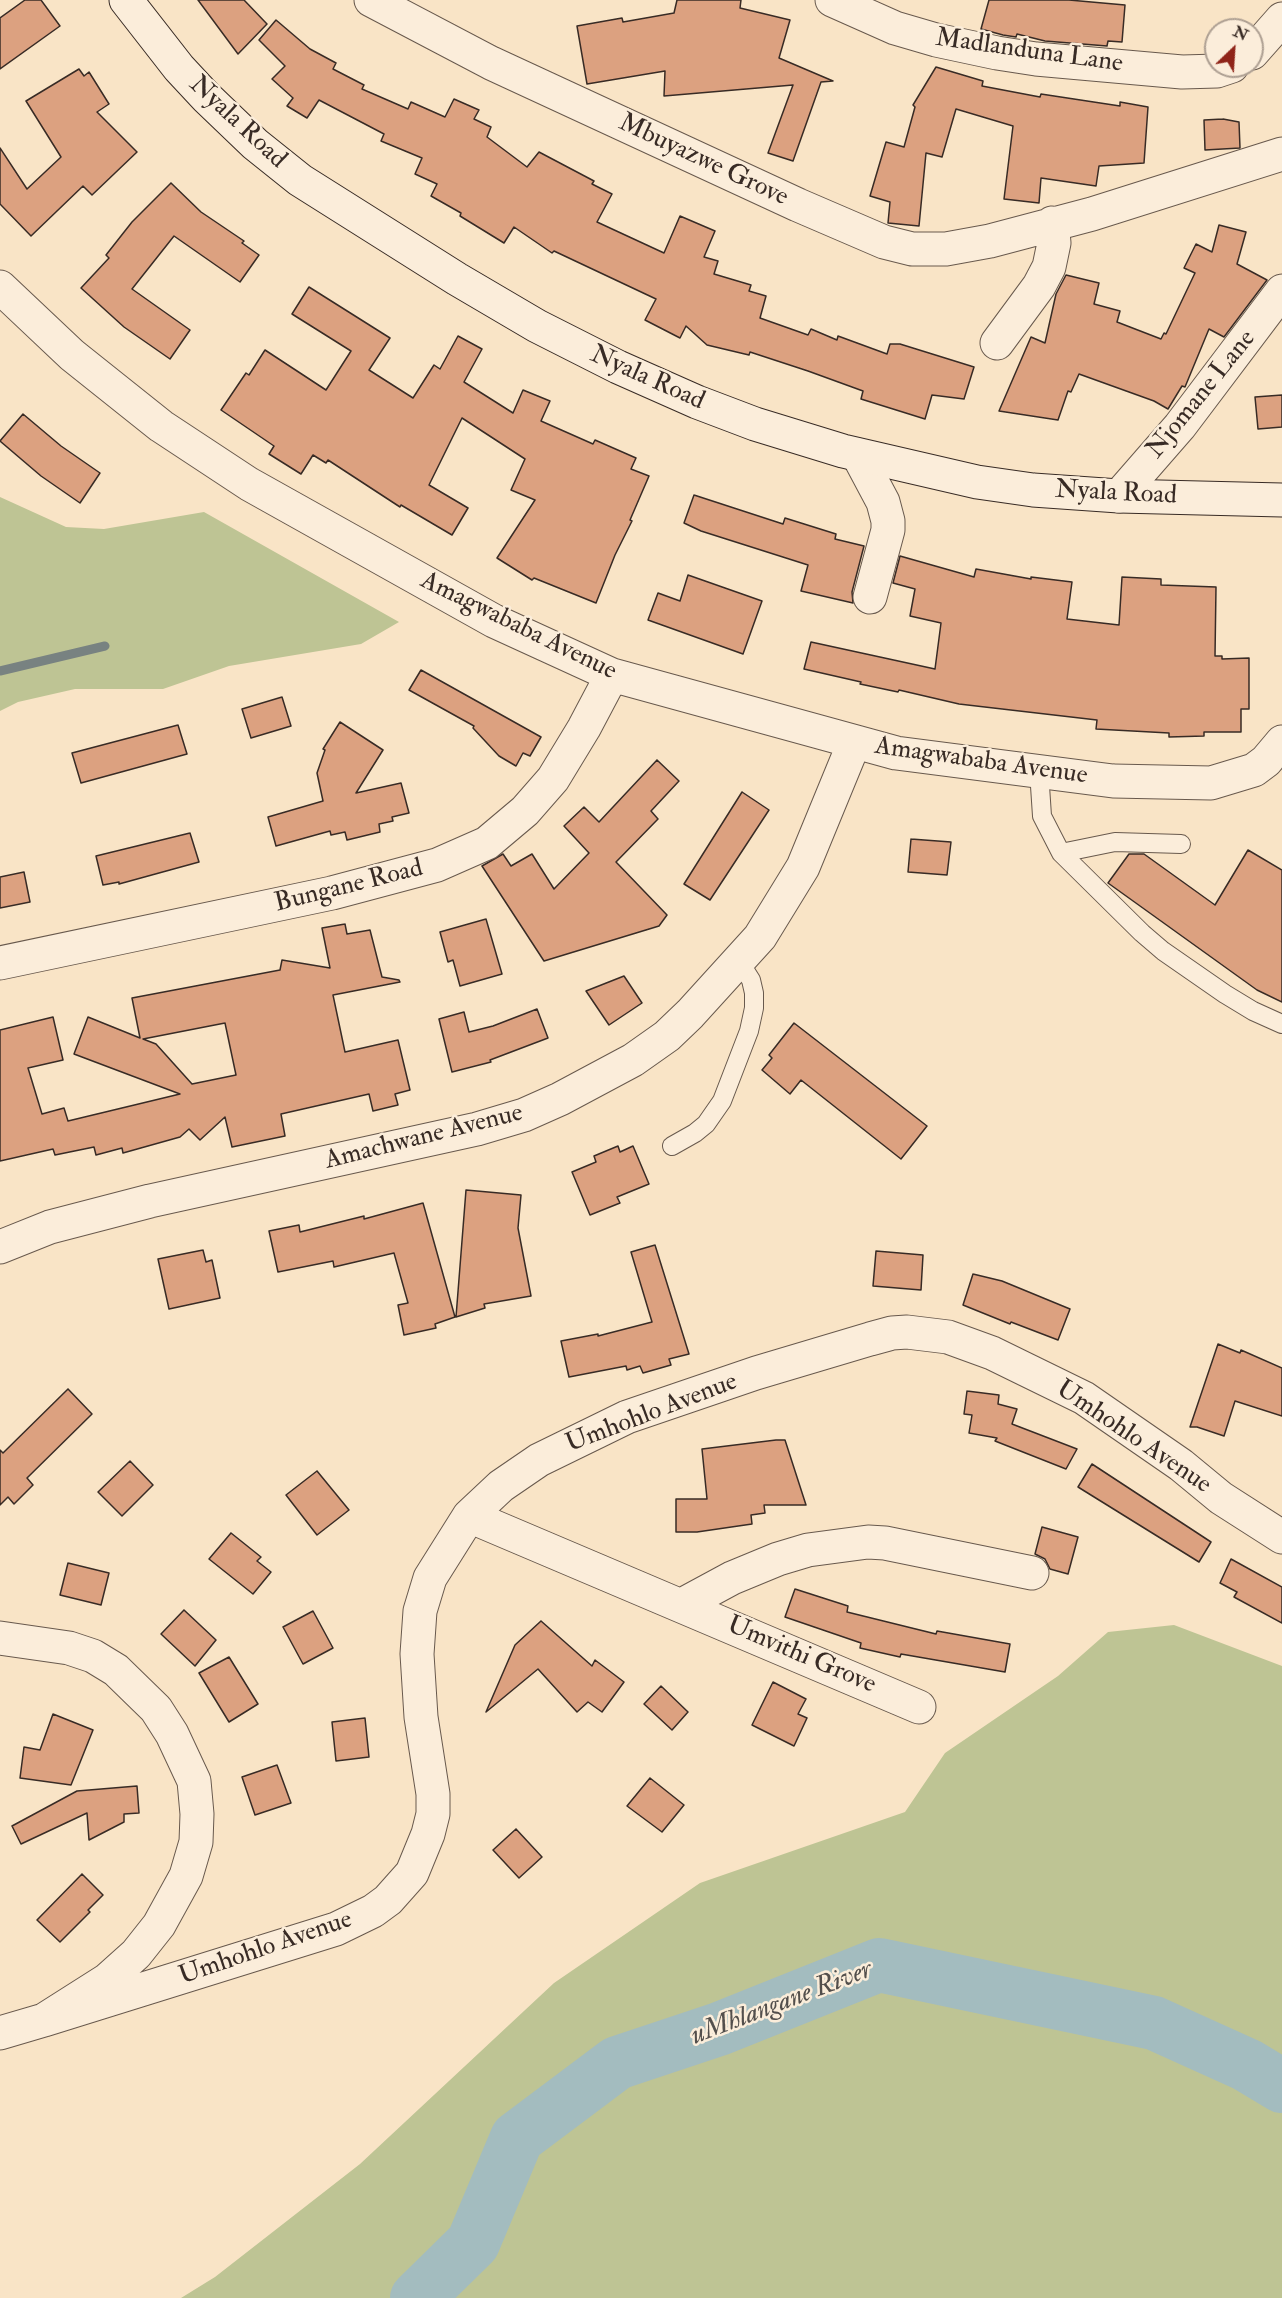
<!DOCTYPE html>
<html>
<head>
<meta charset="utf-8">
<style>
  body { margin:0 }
  #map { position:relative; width:1282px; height:2298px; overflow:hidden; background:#f9e4c6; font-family:"IM FELL Double Pica",serif }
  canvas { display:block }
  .north { position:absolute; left:1204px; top:18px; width:60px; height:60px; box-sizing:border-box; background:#fbedda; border:2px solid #ad9f92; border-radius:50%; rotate:25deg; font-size:16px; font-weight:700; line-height:24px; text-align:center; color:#382b25 }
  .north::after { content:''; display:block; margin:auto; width:21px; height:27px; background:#8f2418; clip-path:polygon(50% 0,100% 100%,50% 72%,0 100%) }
</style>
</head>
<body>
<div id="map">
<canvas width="1282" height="2298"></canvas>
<div class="north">N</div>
</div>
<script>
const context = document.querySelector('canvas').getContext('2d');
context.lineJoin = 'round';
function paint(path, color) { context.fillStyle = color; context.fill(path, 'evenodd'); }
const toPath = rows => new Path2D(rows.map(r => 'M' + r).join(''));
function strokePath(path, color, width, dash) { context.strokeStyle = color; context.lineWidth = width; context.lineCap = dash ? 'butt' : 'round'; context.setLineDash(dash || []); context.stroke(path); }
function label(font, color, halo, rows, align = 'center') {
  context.font = font + ' "IM FELL Double Pica",serif'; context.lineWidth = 5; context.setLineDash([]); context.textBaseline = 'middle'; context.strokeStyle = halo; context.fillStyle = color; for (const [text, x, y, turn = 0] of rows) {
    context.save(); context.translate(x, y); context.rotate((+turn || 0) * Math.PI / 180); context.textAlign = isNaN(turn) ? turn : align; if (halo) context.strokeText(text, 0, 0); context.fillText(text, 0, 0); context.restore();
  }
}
const green = toPath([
  [0,497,66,527,104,529,204,512,399,622,361,644,229,666,163,689,75,689,18,702,0,711],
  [1174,1625,1282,1666,1282,2298,181,2298,215,2277,360,2164,554,1983,700,1883,905,1812,945,1753,1058,1676,1108,1632]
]);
const stream = toPath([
  [0,671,105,646]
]);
const river = toPath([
  [417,2298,473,2243,517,2138,617,2063,719,2029,879,1965,1154,2023,1247,2065,1282,2086]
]);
const building = toPath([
  [25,0,41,0,60,26,0,69,0,18,25,0],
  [198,0,244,0,267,24,238,54,198,0],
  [677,0,741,0,740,8,790,20,779,58,833,81,821,82,793,161,768,153,793,85,664,96,665,71,587,84,577,26,622,18,623,22,674,13,677,0],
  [989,0,1069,0,1125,5,1122,42,1108,41,1107,46,1045,41,1017,34,1016,37,1003,35,981,29,989,0],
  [276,20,310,49,336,63,333,69,364,85,362,89,408,109,411,102,445,117,454,99,479,110,474,119,491,127,487,137,527,167,539,152,594,181,592,184,612,194,597,222,664,253,680,216,715,231,704,257,718,261,714,274,751,285,749,291,766,296,760,318,808,335,811,329,837,340,838,336,887,354,890,344,900,344,974,367,964,399,932,395,925,419,861,399,863,391,808,371,750,352,749,355,707,345,686,326,680,338,645,320,656,299,554,251,552,253,514,227,504,243,460,216,461,213,431,196,437,184,415,174,422,158,381,141,384,134,319,100,307,118,287,106,293,98,272,79,285,66,259,40,276,20],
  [936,67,983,81,982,86,1040,97,1041,94,1120,106,1120,102,1148,107,1144,163,1099,166,1096,186,1041,178,1039,203,1004,199,1013,126,956,109,942,157,926,153,919,226,888,223,890,202,870,196,886,142,904,147,915,107,913,105,936,67],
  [79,69,84,76,89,72,109,104,97,112,137,152,92,195,83,186,31,236,0,204,0,148,27,189,61,157,26,101,79,69],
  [1223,119,1239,122,1240,148,1205,150,1204,120,1223,119],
  [171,183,201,212,244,241,242,243,259,255,240,282,174,236,132,289,190,330,170,359,124,327,81,288,109,258,106,255,132,222,171,183],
  [1219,225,1246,232,1237,264,1267,280,1224,337,1209,329,1185,387,1182,386,1168,409,1154,401,1079,374,1071,392,1068,391,1058,420,999,411,1031,337,1045,343,1056,294,1066,275,1099,283,1094,304,1120,311,1117,322,1161,339,1164,333,1166,334,1195,273,1184,268,1196,244,1212,252,1219,225],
  [309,287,390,338,369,370,413,398,434,365,440,369,458,336,482,349,464,382,513,413,523,390,550,401,541,421,593,444,595,440,636,458,631,469,649,476,630,520,632,521,615,555,596,603,534,578,532,580,497,558,535,500,511,490,525,459,462,418,429,485,468,508,452,535,401,505,400,507,328,460,326,463,313,455,301,474,269,454,274,446,221,410,246,373,249,375,265,350,326,390,351,351,292,314,309,287],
  [1282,395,1282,427,1258,429,1255,397,1282,395],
  [23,414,61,446,100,473,80,503,41,476,0,441,23,414],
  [694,495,783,524,785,518,836,534,835,539,864,546,852,592,853,603,801,591,808,565,701,531,684,523,694,495],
  [900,556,974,577,976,569,1031,579,1031,577,1072,582,1067,619,1119,625,1122,577,1161,579,1161,585,1216,587,1215,656,1222,656,1222,659,1249,658,1249,709,1241,709,1241,732,1204,732,1204,736,1169,737,1169,733,1096,729,1097,720,959,704,899,690,898,692,860,684,861,682,804,669,811,642,935,669,941,623,910,616,915,589,893,583,900,556],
  [688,575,762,601,743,654,648,620,658,593,680,601,688,575],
  [421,670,541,737,530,756,523,753,516,766,499,756,473,728,474,726,409,690,421,670],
  [282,697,291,726,251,738,242,709,282,697],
  [340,722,383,750,356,793,401,783,409,813,392,817,393,821,379,824,380,832,347,840,345,832,331,835,330,831,276,846,268,817,323,801,317,773,325,750,323,749,340,722],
  [178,725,187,754,81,783,72,753,178,725],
  [657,760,679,781,651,811,658,819,616,862,667,915,659,926,544,961,482,866,503,854,511,866,532,854,554,889,589,853,564,826,584,807,599,822,657,760],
  [742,792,769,810,710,900,684,884,742,792],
  [190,833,199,862,119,884,119,882,103,885,96,856,190,833],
  [911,839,951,842,947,875,908,872,911,839],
  [1248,850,1282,870,1282,1002,1257,990,1108,883,1129,854,1144,854,1215,905,1248,850],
  [24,872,30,902,0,908,0,877,24,872],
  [486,919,502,974,460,986,453,960,448,962,440,932,486,919],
  [345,924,347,934,370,930,382,977,399,980,400,982,333,995,345,1052,398,1040,410,1090,395,1094,398,1105,373,1111,369,1094,281,1114,285,1136,232,1147,225,1117,200,1140,189,1129,180,1137,123,1153,122,1148,96,1155,94,1147,55,1155,53,1149,0,1161,0,1030,53,1017,63,1060,28,1068,42,1114,64,1108,68,1121,180,1094,74,1054,88,1017,140,1038,132,998,280,970,282,960,330,968,322,928,345,924],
  [225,1023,236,1075,192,1084,156,1044,143,1039,225,1023],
  [624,976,642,1003,609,1025,586,991,624,976],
  [537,1009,548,1038,490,1060,491,1062,452,1072,439,1019,464,1012,469,1032,493,1026,537,1009],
  [794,1023,927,1126,901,1159,801,1080,790,1094,762,1070,772,1058,769,1055,794,1023],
  [618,1146,620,1152,633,1146,649,1184,617,1197,620,1203,590,1215,572,1172,596,1162,594,1156,618,1146],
  [466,1190,521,1195,518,1228,531,1296,484,1304,485,1308,456,1317,466,1190],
  [423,1203,455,1317,435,1324,436,1328,404,1335,398,1305,408,1303,394,1253,334,1267,333,1261,278,1272,269,1231,299,1225,300,1232,364,1216,364,1219,423,1203],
  [655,1245,689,1354,669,1359,671,1365,643,1373,640,1366,627,1370,626,1366,569,1377,561,1341,598,1334,598,1336,652,1322,631,1252,655,1245],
  [203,1250,206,1262,212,1260,220,1298,169,1309,158,1259,203,1250],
  [876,1251,923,1255,921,1290,873,1286,876,1251],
  [973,1274,1002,1281,1070,1309,1058,1340,1011,1322,1010,1324,963,1305,973,1274],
  [1218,1344,1240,1353,1241,1350,1282,1368,1282,1416,1235,1401,1224,1436,1197,1427,1190,1427,1218,1344],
  [68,1389,92,1414,27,1478,33,1485,14,1504,8,1497,0,1505,0,1450,3,1453,68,1389],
  [967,1391,999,1395,998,1404,1017,1409,1012,1424,1077,1449,1066,1469,995,1441,997,1438,969,1433,972,1415,964,1414,967,1391],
  [776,1440,785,1440,806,1505,764,1505,765,1513,751,1515,752,1524,697,1532,676,1532,676,1499,707,1499,702,1449,776,1440],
  [130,1461,153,1485,122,1516,98,1492,130,1461],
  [1092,1464,1211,1542,1199,1562,1078,1487,1092,1464],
  [317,1471,349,1510,317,1535,286,1495,317,1471],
  [1042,1527,1078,1537,1068,1574,1050,1569,1045,1559,1035,1554,1042,1527],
  [231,1533,261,1557,257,1561,271,1572,253,1594,209,1559,231,1533],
  [1231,1559,1282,1587,1282,1623,1234,1597,1237,1592,1220,1583,1231,1559],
  [68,1563,109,1573,101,1605,60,1595,68,1563],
  [795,1589,848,1606,847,1612,936,1634,937,1631,1010,1644,1005,1672,901,1654,900,1657,860,1648,861,1643,785,1617,795,1589],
  [184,1610,216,1640,195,1666,161,1634,184,1610],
  [313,1611,333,1648,303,1664,283,1627,313,1611],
  [541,1621,592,1666,595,1660,624,1682,602,1712,588,1702,577,1712,538,1669,486,1712,515,1645,541,1621],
  [229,1657,258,1704,229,1722,199,1673,229,1657],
  [773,1682,806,1699,798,1714,807,1718,794,1746,752,1725,773,1682],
  [661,1686,688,1712,672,1730,644,1704,661,1686],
  [53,1714,93,1730,71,1785,20,1778,24,1747,40,1750,53,1714],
  [365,1718,369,1757,336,1761,332,1722,365,1718],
  [277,1765,291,1803,255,1815,242,1777,277,1765],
  [650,1778,684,1805,662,1832,627,1806,650,1778],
  [137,1786,139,1813,124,1814,124,1822,89,1840,87,1813,21,1844,12,1826,77,1791,137,1786],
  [516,1829,542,1857,519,1878,493,1850,516,1829],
  [82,1874,103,1895,88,1910,90,1912,60,1942,37,1920,82,1874]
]);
const lane = toPath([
  [1039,771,1042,816,1061,853,1142,933,1163,951,1225,994,1253,1011,1282,1024],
  [1061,853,1115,842,1181,844],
  [672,1146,695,1133,706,1124,722,1101,749,1031,754,1008,754,993,751,980,739,961]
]);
const street = toPath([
  [371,0,491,63,798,205,884,242,912,249,946,249,990,241,1092,214,1282,154],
  [832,0,895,28,936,40,997,53,1036,59,1182,72,1217,71,1232,66],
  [1252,53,1282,19],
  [0,287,72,355,161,426,249,484,494,621,612,675,896,753,1113,781,1211,783,1254,770,1266,761,1282,742],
  [997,343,1039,286,1049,267,1054,243,1052,223],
  [858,455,883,502,888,521,888,530,870,597],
  [1119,496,1180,426,1282,291],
  [0,963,332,893,437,865,487,843,525,811,553,779,584,728,612,675],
  [0,1247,50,1227,150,1201,477,1129,524,1115,560,1099,633,1060,667,1036,690,1014,760,937,803,867,854,743],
  [469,1516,919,1707],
  [682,1605,732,1578,778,1559,808,1550,868,1542,885,1543,1032,1573],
  [0,1638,69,1648,93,1656,116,1670,156,1709,172,1734,194,1781,197,1814,196,1842,186,1876,159,1925,136,1954,107,1980,44,2020,0,2033],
  [44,2020,336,1929,373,1911,388,1900,412,1873,428,1834,433,1814,433,1794,421,1717,417,1654,420,1611,430,1578,469,1516,501,1486,539,1460,627,1417,756,1373,870,1339,892,1333,907,1332,948,1337,992,1353,1084,1398,1181,1465,1221,1498,1282,1537]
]);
const secondary = toPath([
  [126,0,179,68,206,97,255,144,300,180,457,279,537,326,618,367,697,402,755,424,843,451,977,482,1033,490,1119,496,1282,500]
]);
const streetNames = [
  ["Madlanduna Lane",1029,52,8],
  ["Nyala Road",237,123,43],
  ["Mbuyazwe Grove",703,161,25],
  ["Nyala Road",647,379,24],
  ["Njomane Lane",1202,395,-51],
  ["Nyala Road",1116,494,3],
  ["Amagwababa Avenue",518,627,26],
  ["Amagwababa Avenue",981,762,8],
  ["Bungane Road",349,887,-14],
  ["Amachwane Avenue",424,1138,-14],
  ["Umhohlo Avenue",652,1414,-21],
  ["Umhohlo Avenue",1133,1438,34],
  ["Umvithi Grove",801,1656,23],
  ["Umhohlo Avenue",266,1949,-19]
];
const waterNames = [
  ["uMhlangane River",782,2004,-21]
];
paint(green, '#bec494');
strokePath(stream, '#788281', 9);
strokePath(river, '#a3bcbf', 54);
paint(building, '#dca180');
strokePath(building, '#382b25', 1.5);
strokePath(lane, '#68594d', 20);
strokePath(street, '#68594d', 35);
strokePath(secondary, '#382b25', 35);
strokePath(lane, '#fbedda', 18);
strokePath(street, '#fbedda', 33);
strokePath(secondary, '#fbedda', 33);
label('26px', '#382b25', '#fbedda', streetNames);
label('italic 27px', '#534f4c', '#fbedda', waterNames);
</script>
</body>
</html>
